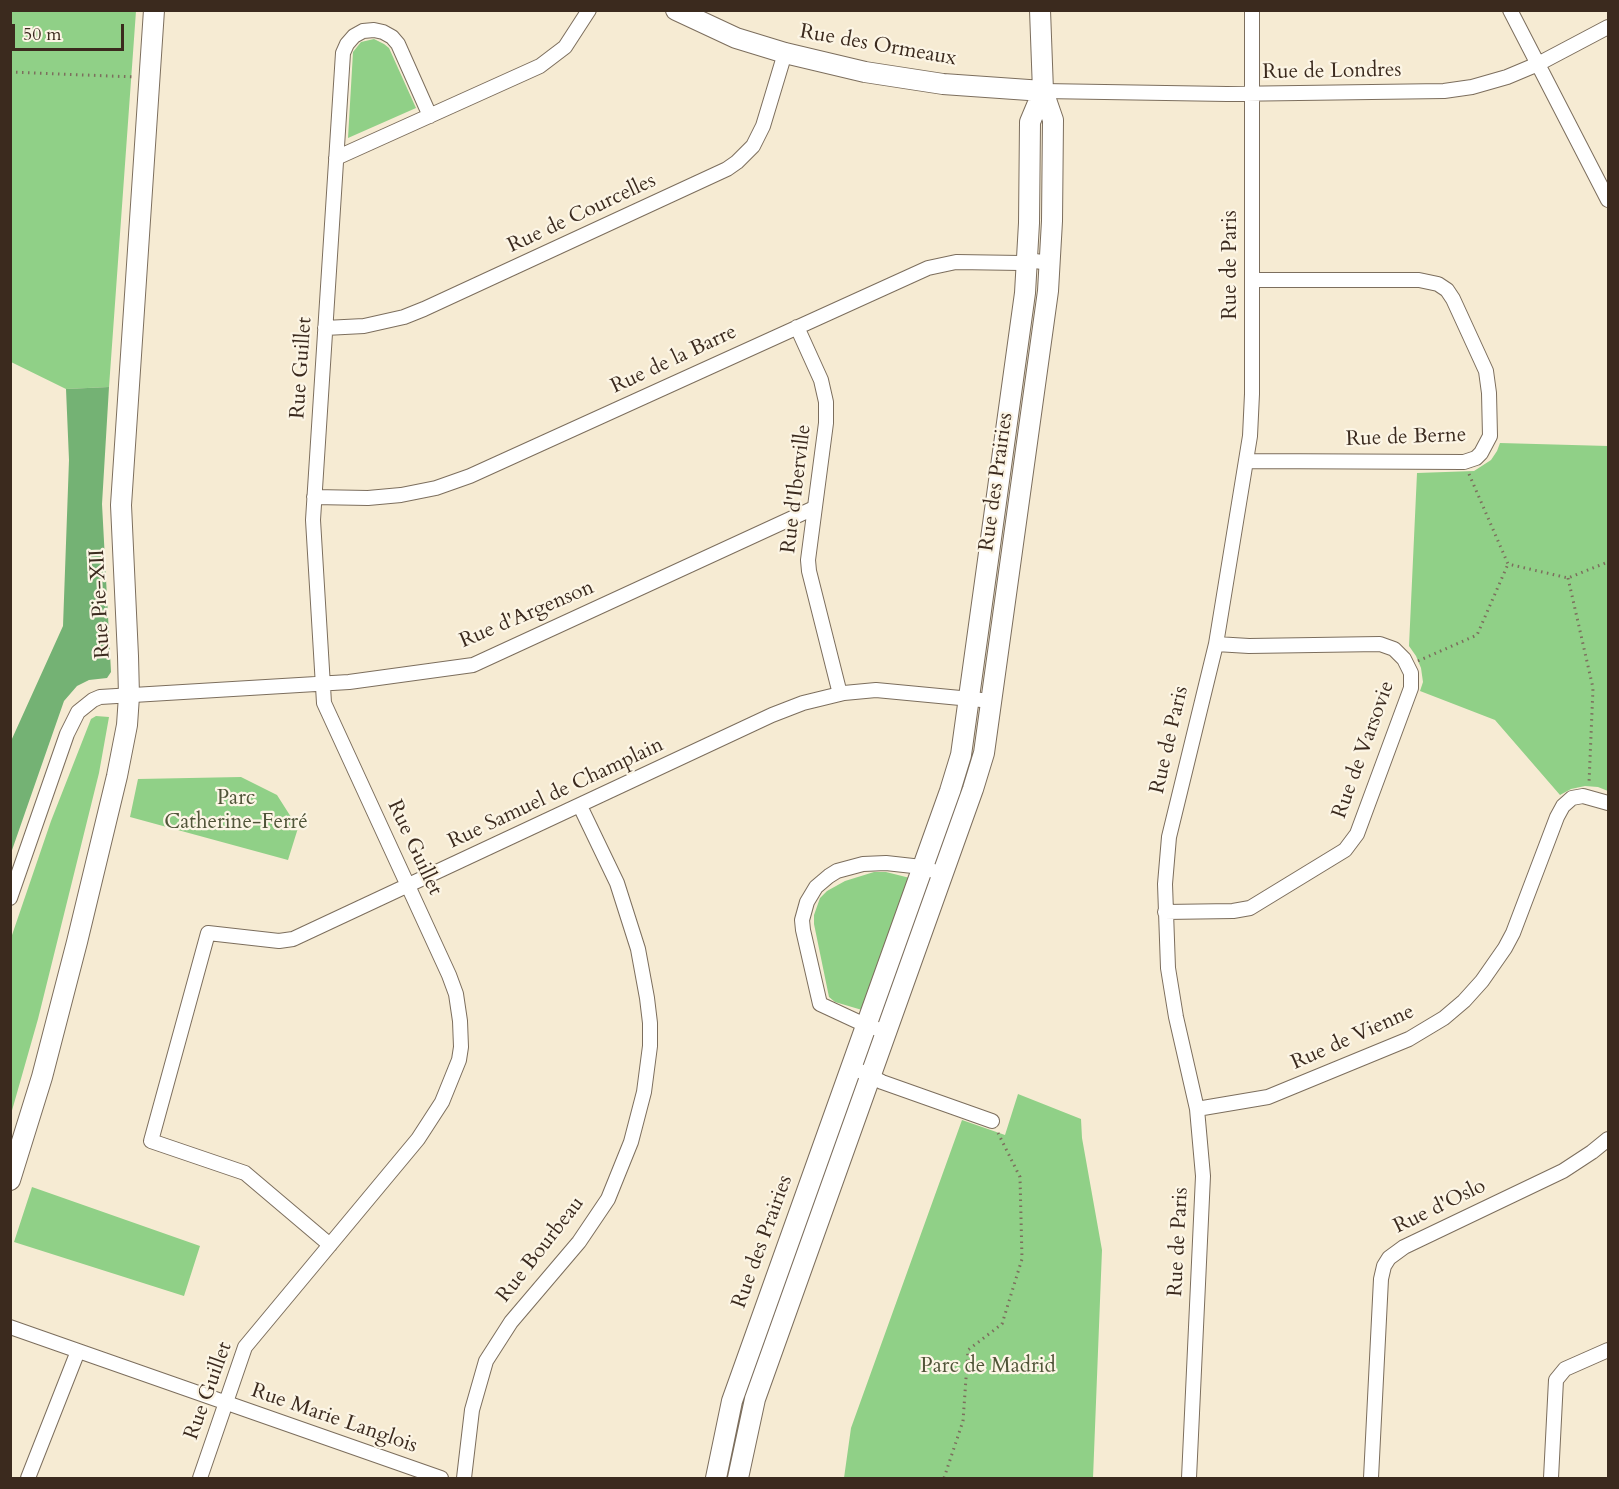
<!DOCTYPE html>
<html>
<head>
<meta charset="utf-8">
<style>
  body { margin:0 }
  #map { position:relative; width:1619px; height:1489px; overflow:hidden; background:#f6ebd3; font-family:Cardo,serif }
  canvas { display:block }
  .frame { position:absolute; inset:0; border:12px solid #3b2a1e; pointer-events:none }
  .scale { position:absolute; left:12px; top:24px; width:112px; height:27px; box-sizing:border-box; border:3px solid #3b2a1e; border-top:0; padding-left:8px; font-size:18px; line-height:21px; white-space:nowrap; color:#3b2a1e; -webkit-text-stroke:4px #fcf5e5; paint-order:stroke }
</style>
</head>
<body>
<div id="map">
<canvas width="1619" height="1489"></canvas>
<div class="frame"></div>
<div class="scale">50 m</div>
</div>
<script>
const context = document.querySelector('canvas').getContext('2d');
context.lineJoin = 'round';
function paint(path, color) { context.fillStyle = color; context.fill(path, 'evenodd'); }
const toPath = rows => new Path2D(rows.map(r => 'M' + r).join(''));
function strokePath(path, color, width, dash) { context.strokeStyle = color; context.lineWidth = width; context.lineCap = dash ? 'butt' : 'round'; context.setLineDash(dash || []); context.stroke(path); }
function label(font, color, halo, rows, align = 'center') {
  context.font = font + ' Cardo,serif'; context.lineWidth = 4.5; context.setLineDash([]); context.textBaseline = 'middle'; context.strokeStyle = halo; context.fillStyle = color; for (const [text, x, y, turn = 0] of rows) {
    context.save(); context.translate(x, y); context.rotate((+turn || 0) * Math.PI / 180); context.textAlign = isNaN(turn) ? turn : align; if (halo) context.strokeText(text, 0, 0); context.fillText(text, 0, 0); context.restore();
  }
}
const green = toPath([
  [11,11,136,11,109,387,66,389,11,362],
  [374,39,384,44,389,48,416,108,348,138,353,52,361,42],
  [1500,443,1608,446,1608,791,1598,787,1585,786,1571,789,1560,795,1495,720,1420,691,1423,682,1421,668,1416,656,1409,646,1417,473,1474,471,1491,460,1497,451],
  [96,716,109,717,99,773,38,1019,11,1114,11,938,51,821,91,719],
  [241,777,277,795,298,828,288,860,130,817,138,779],
  [874,872,886,872,910,878,862,1010,835,1002,829,997,814,924,814,915,820,898,827,891,845,881],
  [1018,1094,1081,1119,1082,1138,1102,1250,1093,1478,844,1478,851,1428,962,1120,1005,1135],
  [32,1187,200,1246,184,1296,14,1242]
]);
const forest = toPath([
  [109,387,102,504,111,672,107,678,89,680,77,686,64,701,11,853,11,741,63,626,69,460,66,389]
]);
const path = toPath([
  [10,72,135,77],
  [1469,474,1508,564,1568,578,1608,562],
  [1568,578,1593,688,1589,783],
  [1418,661,1477,635,1508,564],
  [944,1478,963,1421,968,1350,1002,1324,1022,1259,1020,1177,998,1133]
]);
const street = toPath([
  [1510,10,1608,200],
  [1043,91,1227,94,1444,91,1472,87,1507,77,1538,64,1608,27],
  [336,158,540,66,565,47,589,10],
  [797,327,821,380,826,402,826,423,808,560,809,571,840,694],
  [325,328,364,326,404,317,424,309,727,169,737,162,753,146,763,126,785,53],
  [1246,461,1464,462,1476,458,1481,453,1490,436,1489,393,1486,371,1453,299,1447,290,1438,284,1419,280,1252,280],
  [314,497,368,498,401,495,436,488,470,476,928,268,956,262,1021,263,1027,260,1050,263],
  [10,898,67,734,78,712,93,700,100,697,349,682,473,665,814,508],
  [1165,912,1233,911,1250,908,1345,850,1357,834,1411,688,1411,673,1404,659,1394,649,1380,644,1249,646,1216,644],
  [886,1032,863,1024,820,1004,803,930,802,920,807,902,816,887,829,876,837,871,863,864,886,863,922,867,942,874],
  [852,1067,882,1082,992,1121],
  [1197,1109,1268,1097,1409,1039,1444,1018,1464,1001,1482,981,1505,948,1513,933,1557,817,1563,806,1572,798,1583,796,1608,803],
  [330,1245,245,1173,151,1141,208,933,279,941,293,939,772,715,803,703,844,693,876,690,992,701],
  [10,1327,441,1478],
  [28,1478,78,1351],
  [200,1478,245,1347,418,1139,442,1102,459,1060,461,1047,460,1021,456,994,449,975,324,703,313,520,343,53,347,44,354,36,363,31,374,30,383,32,392,37,398,44,430,116],
  [464,1478,472,1410,486,1361,511,1322,579,1242,608,1199,631,1142,644,1092,650,1046,650,1023,647,998,638,949,617,883,580,806],
  [1189,1478,1203,1176,1197,1109,1176,1017,1168,968,1165,884,1169,837,1216,644,1250,436,1252,394,1252,10],
  [1371,1478,1381,1279,1384,1266,1389,1258,1404,1247,1563,1171,1592,1152,1608,1139],
  [1551,1478,1556,1380,1565,1369,1608,1350]
]);
const secondary = toPath([
  [676,10,736,38,785,53,865,72,943,84,1043,91],
  [10,1180,42,1077,77,942,117,776,127,725,129,696,128,656,121,505,154,10],
  [716,1478,732,1401,950,791,961,755,1025,293,1029,223,1030,122,1043,91],
  [738,1478,755,1399,973,789,984,753,1048,291,1052,221,1053,120,1043,91,1040,10]
]);
const streetNames = [
  ["Rue des Ormeaux",878,46,10],
  ["Rue de Londres",1332,72,-1],
  ["Rue de Courcelles",582,214,-25],
  ["Rue de Paris",1231,265,-90],
  ["Rue de la Barre",674,360,-25],
  ["Rue Guillet",302,368,-86],
  ["Rue de Berne",1406,438,-2],
  ["Rue des Prairies",997,482,-82],
  ["Rue d'Iberville",797,489,-83],
  ["Rue Pie-XII",101,604,-93],
  ["Rue d'Argenson",527,615,-23],
  ["Rue de Paris",1170,740,-77],
  ["Rue de Varsovie",1364,750,-70],
  ["Rue Samuel de Champlain",556,794,-25],
  ["Rue Guillet",414,848,65],
  ["Rue de Vienne",1353,1038,-24],
  ["Rue d'Oslo",1440,1207,-26],
  ["Rue des Prairies",763,1242,-70],
  ["Rue de Paris",1179,1242,-87],
  ["Rue Bourbeau",541,1250,-52],
  ["Rue Guillet",209,1391,-70],
  ["Rue Marie Langlois",334,1419,19]
];
const parkNames = [
  ["Parc",236,799],
  ["Catherine-Ferré",236,823],
  ["Parc de Madrid",988,1367]
];
paint(green, '#90d087');
paint(forest, '#74b274');
strokePath(street, '#7c6e5d', 16);
strokePath(secondary, '#7c6e5d', 22);
strokePath(path, '#7c6e5d', 3, [1.5, 4.5]);
strokePath(street, '#fff', 14);
strokePath(secondary, '#fff', 20);
label('21px', '#3b2a1e', '#fcf5e5', streetNames);
label('21px', '#505438', '#fcf5e5', parkNames);
</script>
</body>
</html>
